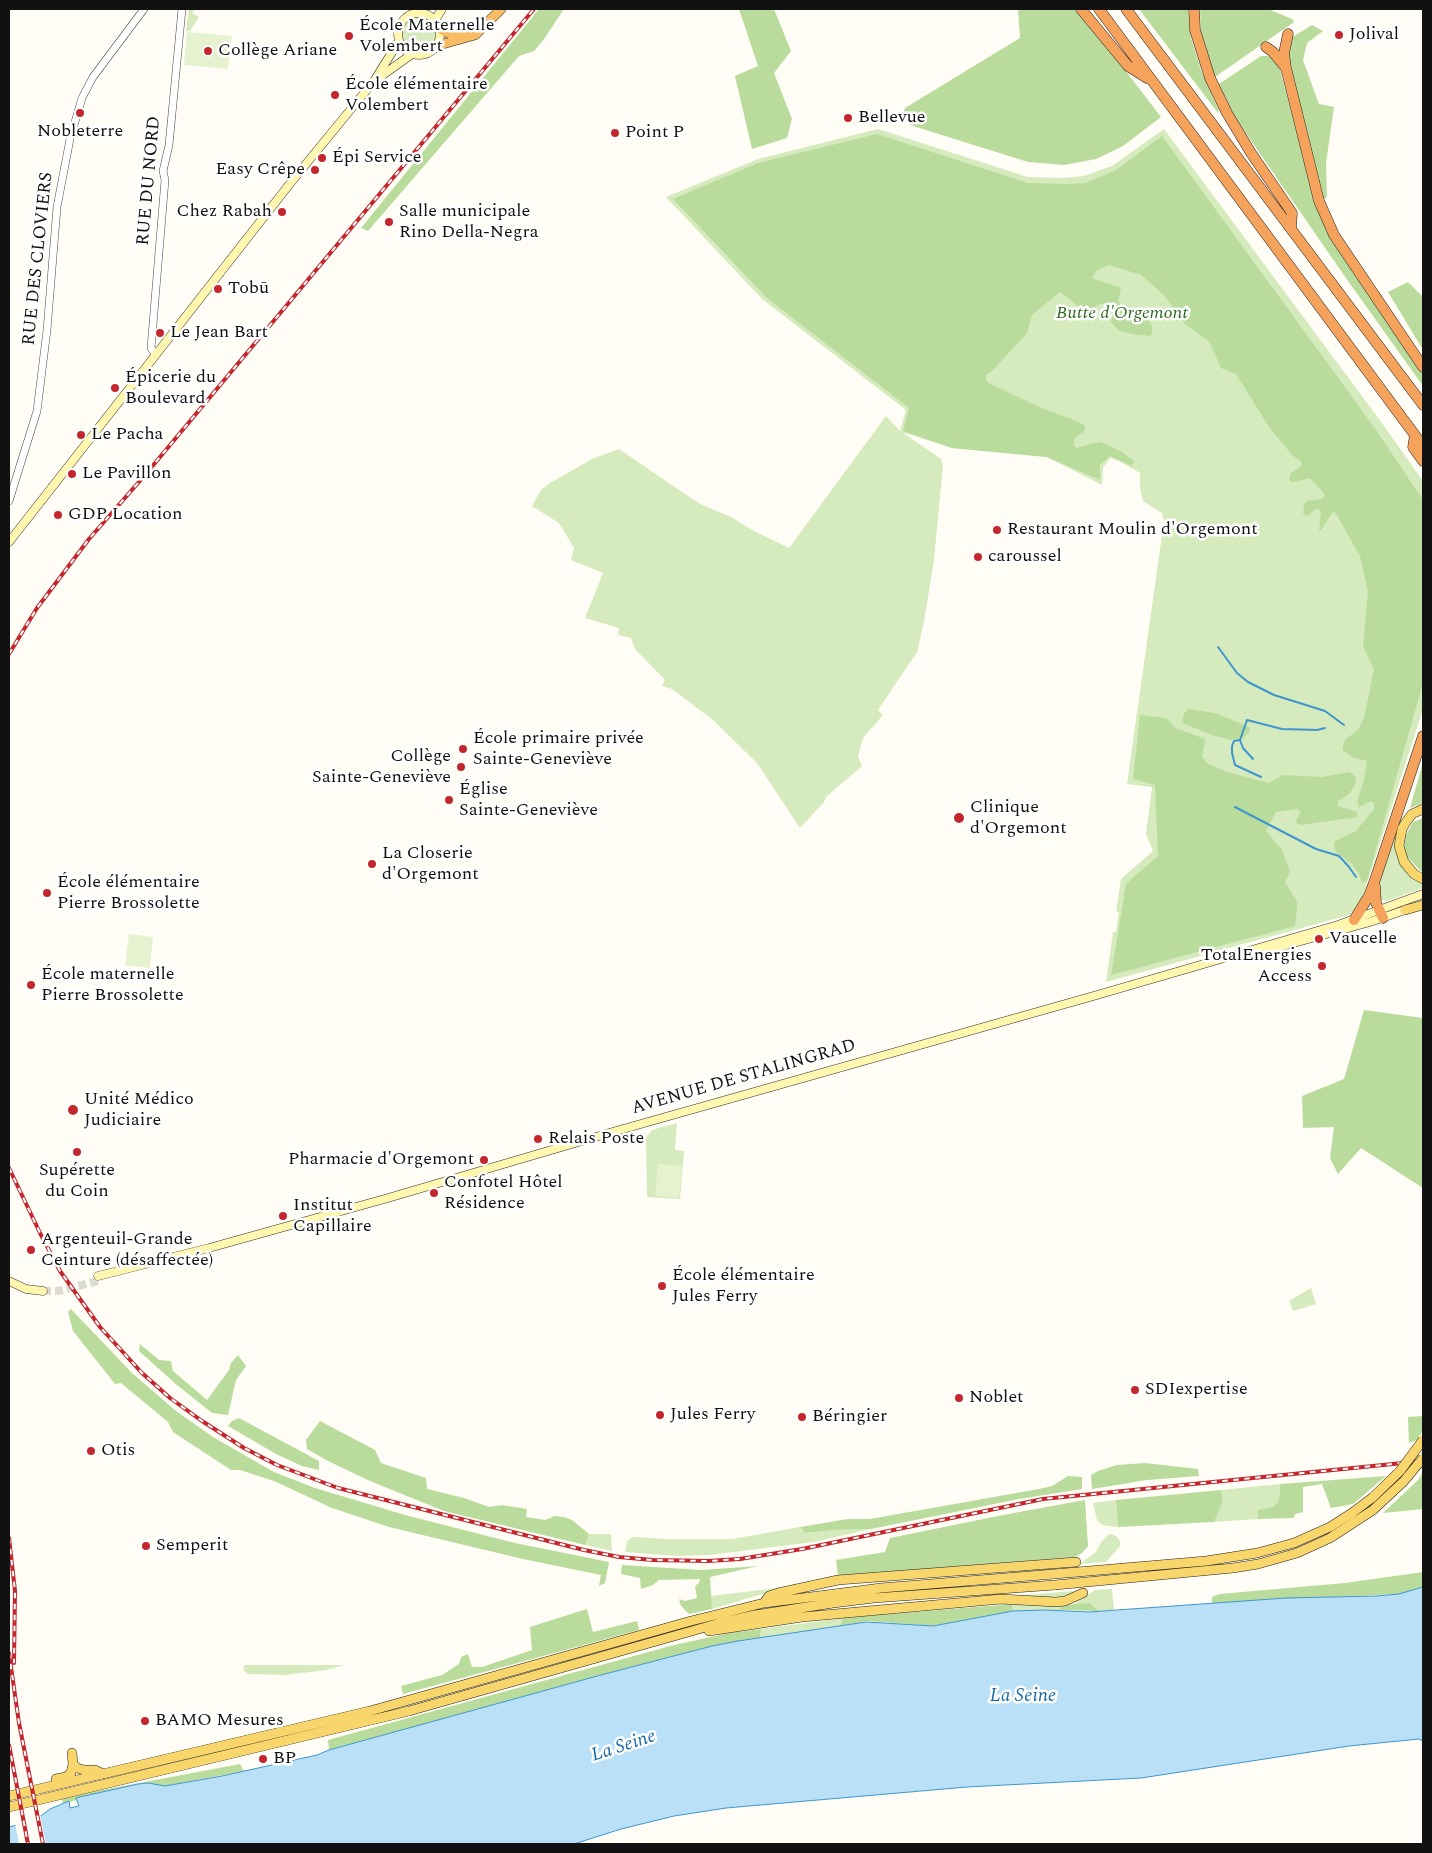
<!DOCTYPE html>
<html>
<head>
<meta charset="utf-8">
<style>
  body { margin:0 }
  #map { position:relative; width:1432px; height:1853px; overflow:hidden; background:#fffdf5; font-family:Spectral,serif }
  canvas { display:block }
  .frame { position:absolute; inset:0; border:10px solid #111; pointer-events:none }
</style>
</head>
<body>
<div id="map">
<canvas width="1432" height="1853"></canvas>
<div class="frame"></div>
</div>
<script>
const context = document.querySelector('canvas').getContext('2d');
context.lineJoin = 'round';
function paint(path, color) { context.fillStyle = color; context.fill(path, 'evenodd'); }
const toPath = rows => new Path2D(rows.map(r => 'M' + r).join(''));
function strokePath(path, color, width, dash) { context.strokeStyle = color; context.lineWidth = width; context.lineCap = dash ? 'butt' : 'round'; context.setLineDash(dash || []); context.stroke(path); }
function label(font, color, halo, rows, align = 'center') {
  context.font = font + ' Spectral,serif'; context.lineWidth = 5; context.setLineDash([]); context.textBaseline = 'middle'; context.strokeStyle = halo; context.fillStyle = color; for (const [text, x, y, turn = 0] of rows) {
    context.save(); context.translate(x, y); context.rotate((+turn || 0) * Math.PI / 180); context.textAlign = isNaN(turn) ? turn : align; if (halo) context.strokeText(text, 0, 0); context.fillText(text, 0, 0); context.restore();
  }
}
const green = toPath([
  [189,9,195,9,192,13,199,17,190,31,186,31],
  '402 34a17 17 0 1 1 34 0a17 17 0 1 1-34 0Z',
  [878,129,1028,177,1063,178,1084,176,1112,166,1164,129,1379,419,1423,481,1423,709,1361,902,1349,915,1106,982,1113,932,1116,932,1119,912,1116,911,1121,879,1153,851,1146,834,1152,787,1127,784,1164,521,1162,513,1143,501,1140,488,1140,473,1119,461,1110,458,1103,468,1102,485,1047,457,952,448,902,432,941,459,943,465,934,560,924,622,917,652,878,710,883,715,863,738,858,756,862,766,826,797,824,802,800,828,757,763,713,720,672,689,662,686,665,680,635,649,631,638,618,635,619,628,585,618,603,573,571,560,574,548,559,523,532,506,541,490,550,483,592,459,619,449,700,504,731,517,754,531,789,548,886,416,900,431,906,410,762,299,666,197,758,159],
  [1398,827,1396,846,1423,882,1423,888,1387,901,1383,900,1378,902,1378,886],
  [677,1123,675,1150,684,1151,680,1199,647,1197,646,1138,652,1130],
  [1311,1288,1316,1304,1293,1311,1289,1301],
  [1280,1484,1279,1500,1273,1507,1258,1510,1258,1519,1214,1522,1223,1502,1221,1490],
  [1116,1500,1118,1527,1102,1525,1097,1520,1093,1503],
  [800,1527,805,1533,835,1530,871,1529,814,1542,710,1555,678,1556,625,1552,627,1541,633,1537,668,1539,732,1539],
  [589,1534,611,1534,612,1551,585,1545],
  [1112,1534,1116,1536,1120,1541,1120,1546,1106,1562,1080,1564,1096,1552,1102,1541,1108,1535],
  [786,1587,712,1609,711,1596],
  [1112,1589,1114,1610,1099,1611,1090,1603,1072,1605,1095,1590],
  [1074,1591,1075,1594,1067,1598,1011,1596],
  [1012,1604,1063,1605,1058,1610,1013,1611],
  [843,1618,840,1626,760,1639,761,1629],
  [244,1665,345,1665,326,1670,286,1675,247,1674,244,1670]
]);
const forest = toPath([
  [539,9,564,9,544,39,534,51,519,56,368,231,361,228],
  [739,9,774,9,791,51,774,73,792,119,787,138,752,149,735,76,758,66],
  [1018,9,1075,9,1092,27,1161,117,1123,146,1096,159,1064,165,1028,162,910,125,903,114,905,108,1020,38],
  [1139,9,1188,9,1191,38,1202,73,1219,111,1218,113],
  [1200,9,1268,9,1292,19,1294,22,1215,77,1201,33],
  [1312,25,1323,31,1307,43,1303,60,1319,104,1334,107,1326,163,1327,197,1322,200,1288,55,1291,38],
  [1261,56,1270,56,1276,60,1280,69,1315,202,1330,238,1423,374,1423,386,1348,281,1236,119,1219,84],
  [877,134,1028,183,1064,184,1086,183,1116,170,1162,136,1374,427,1421,497,1423,501,1423,683,1367,881,1362,883,1359,874,1352,864,1336,852,1334,845,1335,841,1356,831,1374,809,1374,803,1371,801,1359,807,1357,801,1364,780,1367,761,1352,757,1343,750,1343,745,1346,739,1358,730,1364,718,1374,669,1363,646,1368,591,1360,556,1335,512,1332,513,1321,530,1319,531,1321,511,1319,509,1316,509,1308,516,1303,514,1304,504,1308,501,1322,499,1325,495,1322,491,1310,478,1295,482,1291,482,1289,478,1291,473,1302,466,1301,461,1293,456,1269,427,1236,374,1221,368,1209,341,1186,325,1164,295,1141,275,1109,265,1097,270,1092,278,1121,288,1118,301,1124,309,1147,318,1152,326,1152,333,1150,336,1132,334,1118,330,1111,322,1114,309,1109,304,1100,304,1086,312,1060,292,1032,315,1027,333,992,371,986,375,986,380,989,383,1037,406,1079,422,1085,426,1084,432,1077,436,1074,440,1074,445,1077,448,1090,444,1101,442,1122,452,1134,461,1132,466,1110,456,1100,465,1100,480,1047,457,952,448,903,431,909,408,767,298,673,199,758,163],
  [1408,282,1423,297,1423,350,1388,292],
  [1189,709,1215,713,1247,726,1250,728,1249,733,1243,738,1232,740,1215,736,1182,723,1184,713],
  [1140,715,1166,718,1176,728,1205,739,1202,757,1208,764,1227,772,1269,783,1283,775,1321,777,1350,772,1356,777,1355,785,1349,794,1338,801,1338,806,1357,812,1358,817,1300,825,1295,822,1301,812,1297,809,1276,812,1266,831,1282,850,1290,872,1285,882,1297,902,1297,909,1295,926,1111,975,1126,884,1158,856,1155,785,1133,779],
  [1423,762,1423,803,1410,808],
  [1423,818,1423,873,1408,858,1404,849,1406,835,1413,822],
  [1364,1010,1423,1018,1423,1188,1361,1148,1338,1174,1330,1158,1334,1127,1303,1128,1302,1096,1344,1079],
  [71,1309,132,1373,176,1411,213,1437,274,1472,315,1488,405,1515,515,1543,609,1562,605,1583,599,1586,601,1575,523,1559,389,1527,332,1508,274,1481,240,1470,231,1470,173,1432,168,1422,121,1383,115,1384,73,1331,68,1312],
  [140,1344,159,1360,171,1361,173,1371,207,1400,229,1370,231,1363,238,1355,246,1366,236,1380,228,1415,212,1413,177,1385,139,1351],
  [1423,1387,1423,1430,1417,1440,1409,1443,1408,1417,1422,1416],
  [239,1418,319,1461,319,1470,302,1466,276,1454,228,1426,232,1421],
  [320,1421,375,1450,381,1463,426,1478,427,1489,464,1498,489,1507,502,1505,527,1509,526,1517,545,1520,555,1516,564,1517,572,1520,589,1534,585,1545,444,1511,370,1481,328,1461,307,1449,306,1440],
  [1145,1463,1198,1469,1199,1476,1147,1480,1092,1489,1091,1475,1098,1471,1117,1465],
  [1423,1472,1423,1509,1383,1513,1418,1480],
  [1068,1476,1082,1477,1082,1489,1019,1499,871,1529,835,1530,805,1533,800,1527,848,1519,870,1519,1039,1489,1052,1486],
  [1386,1476,1353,1504,1331,1508,1322,1484,1303,1487,1303,1512,1295,1514,1294,1518,1258,1519,1258,1510,1273,1507,1279,1500,1280,1484],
  [1221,1490,1223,1502,1214,1522,1118,1527,1116,1500],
  [1085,1500,1088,1546,1082,1553,1075,1557,838,1576,836,1560,885,1552,890,1538,1003,1515],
  [622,1565,702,1570,758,1566,710,1577,712,1609,689,1614,681,1606,679,1599,685,1601,697,1598,695,1586,699,1583,700,1579,659,1580,653,1585,641,1589,640,1578,621,1574],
  [1423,1572,1423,1587,1399,1594,1312,1598,1286,1598,1212,1604,1212,1597,1220,1594,1345,1583],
  [1090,1603,1099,1611,1058,1610,1063,1605],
  [1012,1604,1013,1611,933,1626,867,1621,840,1626,843,1618],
  [587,1609,593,1632,637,1621,639,1630,403,1694,401,1686,442,1675,459,1664,461,1657,468,1654,472,1667,482,1667,532,1650,530,1627],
  [761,1629,760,1639,712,1646,601,1675,329,1750,328,1740,674,1645,729,1633],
  [240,1764,244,1771,165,1786,148,1783,138,1784,111,1790,63,1804,62,1799,92,1792]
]);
const pitch = toPath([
  [187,32,232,36,228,69,184,65],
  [129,934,153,937,150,968,125,965],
  [658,1164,682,1166,679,1198,655,1195]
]);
const water = toPath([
  [1423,1587,1423,1741,1419,1739,1349,1746,1141,1778,967,1787,726,1808,674,1816,621,1829,574,1844,9,1844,9,1827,34,1821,50,1809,69,1801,70,1808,79,1806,76,1798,80,1797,138,1784,148,1783,165,1786,222,1776,317,1755,329,1750,601,1675,712,1646,738,1641,866,1622,933,1626,1013,1611,1044,1610,1089,1612,1286,1598,1377,1596,1399,1594,1423,1587]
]);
const pier = toPath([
  [40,1814,46,1844,19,1844,15,1823,32,1819]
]);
const stream = toPath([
  [1218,647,1237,673,1248,682,1274,695,1325,711,1344,725],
  [1240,740,1234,741,1232,746,1232,753,1235,765,1261,777],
  [1253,759,1243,748,1240,740,1247,720,1282,729,1317,730,1325,728],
  [1235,807,1316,849,1339,856,1349,867,1356,877]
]);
const secondaryTunnel = toPath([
  [43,1291,58,1291,102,1280]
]);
const tertiary = toPath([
  [156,355,151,348,165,180,163,171,169,145,182,9],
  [9,501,37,411,47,330,57,207,70,139,82,98,93,77,144,9]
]);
const secondary = toPath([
  '398 34a21 21 0 1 1 42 0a21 21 0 1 1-42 0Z',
  [435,20,442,9],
  [380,77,412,54],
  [9,542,292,181,374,81,399,41],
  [1254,954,1370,922,1405,910],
  [98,1276,209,1248,388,1198,616,1131,1097,995,1338,925,1423,894],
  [9,1281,26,1289,43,1291]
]);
const primary = toPath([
  [1423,809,1412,814,1406,822,1402,829,1399,846,1404,862,1414,874,1423,879],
  [1405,910,1423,905],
  [764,1603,769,1596,778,1593,838,1580,1076,1562],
  [709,1631,802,1617,1001,1599,1056,1602,1065,1601,1083,1593],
  [73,1764,77,1768,84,1770,95,1770,103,1774],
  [56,1779,66,1777,71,1773,73,1764,72,1753],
  [9,1796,370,1711,691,1621,764,1603,881,1588,1054,1574],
  [9,1807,409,1711,720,1623,755,1615,833,1603,874,1598,1055,1585]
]);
const trunk = toPath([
  [440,29,452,35,465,34],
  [435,48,443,44,475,35,501,9]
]);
const motorway = toPath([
  [1081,9,1128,66,1147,78],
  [1099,9,1423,446],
  [1126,9,1423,405],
  [1194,9,1195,30,1210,78,1227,113,1251,153,1292,213,1291,228],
  [1288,34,1284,53,1286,68,1319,201,1334,235,1423,367],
  [1266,47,1273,52,1286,68],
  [1415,435,1413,447,1423,461],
  [1375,886,1376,903,1383,918],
  [1354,920,1369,896,1375,880,1423,736]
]);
const rail = toPath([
  [9,654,37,608,89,539,145,475,534,9],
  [9,1168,41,1235,60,1271,100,1327,142,1373,170,1398,202,1421,244,1448,277,1465,338,1488,584,1550,619,1557,653,1560,708,1561,740,1559,802,1549,1043,1499,1423,1461],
  [9,1538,15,1591,14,1663],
  [9,1653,19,1723,43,1844],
  [9,1745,28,1844]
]);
const primaryBridge = toPath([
  [1054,1574,1206,1561,1257,1553,1294,1543,1330,1527,1352,1513,1372,1498,1400,1471,1423,1440],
  [1055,1585,1233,1568,1258,1564,1297,1553,1330,1538,1373,1510,1404,1481,1423,1458]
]);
const markers = [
  [1339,35,5,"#c4262e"],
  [349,36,5,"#c4262e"],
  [208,51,5,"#c4262e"],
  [335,95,5,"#c4262e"],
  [80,113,5,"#c4262e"],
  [848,118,5,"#c4262e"],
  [615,133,5,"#c4262e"],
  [322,158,5,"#c4262e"],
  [315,170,5,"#c4262e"],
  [282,212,5,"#c4262e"],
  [389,222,5,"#c4262e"],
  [218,289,5,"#c4262e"],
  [160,333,5,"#c4262e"],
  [115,388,5,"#c4262e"],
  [81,435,5,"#c4262e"],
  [72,474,5,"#c4262e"],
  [58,515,5,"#c4262e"],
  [997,530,5,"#c4262e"],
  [978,557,5,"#c4262e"],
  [463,749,5,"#c4262e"],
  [461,767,5,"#c4262e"],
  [449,800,5,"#c4262e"],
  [959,818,6,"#c4262e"],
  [372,864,5,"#c4262e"],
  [47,893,5,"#c4262e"],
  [1319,939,5,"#c4262e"],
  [1322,966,5,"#c4262e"],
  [31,985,5,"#c4262e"],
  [73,1110,6,"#c4262e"],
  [538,1139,5,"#c4262e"],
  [77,1152,5,"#c4262e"],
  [484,1160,5,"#c4262e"],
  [434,1193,5,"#c4262e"],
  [283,1216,5,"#c4262e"],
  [31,1250,5,"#c4262e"],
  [662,1286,5,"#c4262e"],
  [1135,1390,5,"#c4262e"],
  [959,1398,5,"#c4262e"],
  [660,1415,5,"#c4262e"],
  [802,1417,5,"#c4262e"],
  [91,1451,5,"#c4262e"],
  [146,1546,5,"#c4262e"],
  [145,1721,5,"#c4262e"],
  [263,1759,5,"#c4262e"]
];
const poiNames = [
  ["École Maternelle",359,26],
  ["Volembert",359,47],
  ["Jolival",1349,35],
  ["Collège Ariane",218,51],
  ["École élémentaire",345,85],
  ["Volembert",345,106],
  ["Bellevue",858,118],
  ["Nobleterre",80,132,"center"],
  ["Point P",625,133],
  ["Épi Service",332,158],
  ["Easy Crêpe",305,170,"right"],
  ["Chez Rabah",272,212,"right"],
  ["Salle municipale",399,212],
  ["Rino Della-Negra",399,233],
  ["Tobū",228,289],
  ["Le Jean Bart",170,333],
  ["Épicerie du",125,378],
  ["Boulevard",125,399],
  ["Le Pacha",91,435],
  ["Le Pavillon",82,474],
  ["GDP Location",68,515],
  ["Restaurant Moulin d'Orgemont",1007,530],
  ["caroussel",988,557],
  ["École primaire privée",473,739],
  ["Sainte-Geneviève",473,760],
  ["Collège",451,757,"right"],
  ["Sainte-Geneviève",451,778,"right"],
  ["Église",459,790],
  ["Sainte-Geneviève",459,811],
  ["Clinique",970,808],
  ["d'Orgemont",970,829],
  ["La Closerie",382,854],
  ["d'Orgemont",382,875],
  ["École élémentaire",57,883],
  ["Pierre Brossolette",57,904],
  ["Vaucelle",1329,939],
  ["TotalEnergies",1312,956,"right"],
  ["Access",1312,977,"right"],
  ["École maternelle",41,975],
  ["Pierre Brossolette",41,996],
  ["Unité Médico",84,1100],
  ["Judiciaire",84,1121],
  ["Relais Poste",548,1139],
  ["Pharmacie d'Orgemont",474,1160,"right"],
  ["Supérette",77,1171,"center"],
  ["du Coin",77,1192,"center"],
  ["Confotel Hôtel",444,1183],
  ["Résidence",444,1204],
  ["Institut",293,1206],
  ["Capillaire",293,1227],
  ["Argenteuil-Grande",41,1240],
  ["Ceinture (désaffectée)",41,1261],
  ["École élémentaire",672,1276],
  ["Jules Ferry",672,1297],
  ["SDIexpertise",1145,1390],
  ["Noblet",969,1398],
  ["Jules Ferry",670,1415],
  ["Béringier",812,1417],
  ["Otis",101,1451],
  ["Semperit",156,1546],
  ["BAMO Mesures",155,1721],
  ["BP",273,1759]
];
const streetNames = [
  ["RUE DU NORD",150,181,-85],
  ["RUE DES CLOVIERS",39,259,-84],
  ["AVENUE DE STALINGRAD",744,1078,-16]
];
const parkNames = [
  ["Butte d'Orgemont",1122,314]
];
const waterNames = [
  ["La Seine",1023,1697],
  ["La Seine",624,1747,-18]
];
paint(green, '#d5ebbd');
paint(forest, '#b9dc9c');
paint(pitch, '#e6f2cf');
paint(water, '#b9e0f7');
strokePath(water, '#3f96cf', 1);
paint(pier, '#fffdf5');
strokePath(stream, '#3f96cf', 2);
strokePath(secondaryTunnel, '#dbdad3', 8, [8, 4]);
strokePath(tertiary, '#444', 8);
strokePath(secondary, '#333', 9);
strokePath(primary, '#222', 10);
strokePath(trunk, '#222', 10);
strokePath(motorway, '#222', 11);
strokePath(tertiary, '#fff', 7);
strokePath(secondary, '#fff6b0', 8);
strokePath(primary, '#f9d66b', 9);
strokePath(trunk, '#f7bc64', 9);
strokePath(motorway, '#f5a25d', 10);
strokePath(rail, '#c4262e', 4);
strokePath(rail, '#fff', 2, [5.5]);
strokePath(primaryBridge, '#222', 10, []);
strokePath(primaryBridge, '#f9d66b', 9);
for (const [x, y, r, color] of markers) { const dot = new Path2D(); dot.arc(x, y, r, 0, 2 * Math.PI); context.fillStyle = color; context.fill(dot); strokePath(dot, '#fff', 2); }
label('18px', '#111', '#fff', poiNames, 'left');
label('18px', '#111', '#fff', streetNames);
label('italic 18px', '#2f6b1f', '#fff', parkNames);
label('italic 19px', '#1768a6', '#fff', waterNames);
</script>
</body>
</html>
